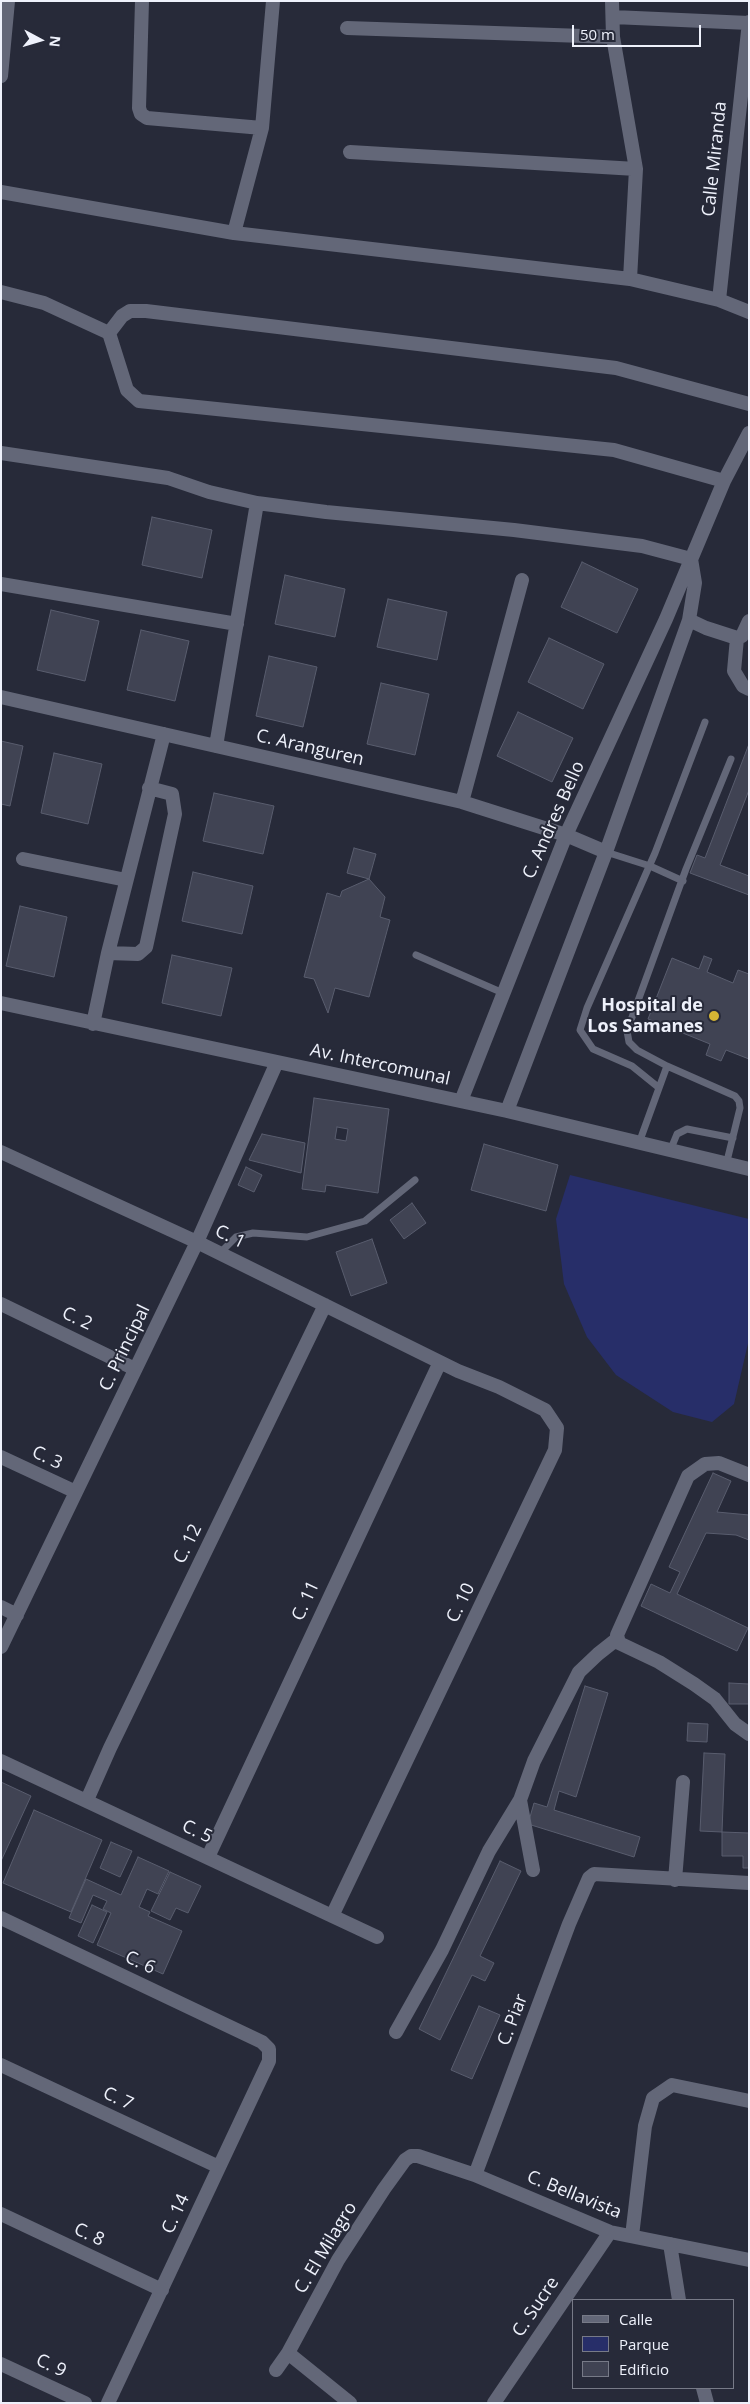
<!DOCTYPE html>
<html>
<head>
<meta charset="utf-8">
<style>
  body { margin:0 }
  #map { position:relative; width:750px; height:2404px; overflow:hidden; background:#272a39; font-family:"Open Sans",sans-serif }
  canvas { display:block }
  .frame { position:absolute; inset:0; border:2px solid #eef1fb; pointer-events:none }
  .legend { position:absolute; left:572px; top:2299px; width:162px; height:90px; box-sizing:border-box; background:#272a39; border:1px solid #777a87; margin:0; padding:6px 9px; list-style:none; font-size:15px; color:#eef1fb }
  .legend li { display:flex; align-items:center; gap:10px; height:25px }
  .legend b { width:25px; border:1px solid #777a87 }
  .north { position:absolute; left:15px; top:15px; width:50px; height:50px; -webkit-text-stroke:4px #272a39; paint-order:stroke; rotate:96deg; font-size:14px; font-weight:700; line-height:20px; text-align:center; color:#eef1fb }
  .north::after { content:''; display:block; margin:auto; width:18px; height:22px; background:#eef1fb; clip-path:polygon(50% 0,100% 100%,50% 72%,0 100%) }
  .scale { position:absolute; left:572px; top:25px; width:129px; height:22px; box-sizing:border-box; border:2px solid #eef1fb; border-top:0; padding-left:6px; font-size:15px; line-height:18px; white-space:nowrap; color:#eef1fb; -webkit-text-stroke:4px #272a39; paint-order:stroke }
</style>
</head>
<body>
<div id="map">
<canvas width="750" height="2404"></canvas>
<div class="frame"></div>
<ul class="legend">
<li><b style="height:6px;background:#636778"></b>Calle</li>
<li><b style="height:14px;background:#272e69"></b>Parque</li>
<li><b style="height:14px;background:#404353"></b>Edificio</li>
</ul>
<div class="north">N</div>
<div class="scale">50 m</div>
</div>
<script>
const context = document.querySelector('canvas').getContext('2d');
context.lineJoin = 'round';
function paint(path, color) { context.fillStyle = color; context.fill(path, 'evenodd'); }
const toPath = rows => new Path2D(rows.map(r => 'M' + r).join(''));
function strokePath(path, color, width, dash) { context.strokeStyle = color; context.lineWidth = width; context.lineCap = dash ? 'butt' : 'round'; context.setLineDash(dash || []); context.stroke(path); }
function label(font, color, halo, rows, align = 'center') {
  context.font = font + ' "Open Sans",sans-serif'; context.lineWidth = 4; context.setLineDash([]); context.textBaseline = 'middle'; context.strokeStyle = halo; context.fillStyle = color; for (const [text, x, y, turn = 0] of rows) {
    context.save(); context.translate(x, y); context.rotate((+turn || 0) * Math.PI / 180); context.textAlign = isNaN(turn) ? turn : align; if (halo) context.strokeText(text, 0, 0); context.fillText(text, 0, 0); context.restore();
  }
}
const green = toPath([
  [570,1175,749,1219,749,1339,734,1404,712,1422,673,1412,616,1375,587,1337,564,1284,556,1219]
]);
const building = toPath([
  [152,517,212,530,202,578,142,565,152,517],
  [582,562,638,589,617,633,561,607,582,562],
  [285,575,345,589,335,637,275,624,285,575],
  [388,599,447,612,437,660,377,647,388,599],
  [51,610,99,621,85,681,37,670,51,610],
  [141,630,189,641,175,701,127,690,141,630],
  [549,638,604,664,583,709,528,682,549,638],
  [269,656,317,667,303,727,256,716,269,656],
  [381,683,429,694,415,755,367,744,381,683],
  [518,712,573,738,552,782,497,756,518,712],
  [1,741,23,746,10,806,1,804,1,741],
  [749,744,749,790,720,865,749,876,749,895,690,873,697,855,705,858,749,744],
  [54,753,102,764,88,824,41,813,54,753],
  [214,793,274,806,263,854,203,841,214,793],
  [354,848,376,854,369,879,347,873,354,848],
  [193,872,253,886,242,934,182,921,193,872],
  [369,879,385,897,380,917,390,920,369,997,335,988,328,1013,314,979,304,977,327,893,340,897,342,891,369,879],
  [20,906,67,917,54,977,6,966,20,906],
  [172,955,232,968,221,1016,162,1003,172,955],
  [704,956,712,959,707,972,733,983,738,970,749,974,749,1059,726,1050,721,1061,706,1055,710,1044,648,1019,672,958,699,969,704,956],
  [314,1098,389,1109,378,1193,326,1185,325,1192,302,1189,314,1098],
  [337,1127,348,1129,346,1141,335,1139,337,1127],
  [262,1134,305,1143,301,1173,249,1160,262,1134],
  [484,1144,558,1165,546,1211,471,1190,484,1144],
  [246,1167,262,1175,254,1192,238,1185,246,1167],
  [412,1203,426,1223,404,1239,390,1220,412,1203],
  [372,1239,387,1283,351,1296,336,1252,372,1239],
  [713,1473,731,1481,717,1512,749,1515,749,1540,736,1535,706,1533,677,1594,748,1628,737,1651,641,1606,651,1584,670,1593,680,1572,669,1567,713,1473],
  [729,1683,749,1684,749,1704,729,1704,729,1683],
  [585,1686,608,1693,576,1797,559,1791,554,1810,640,1837,634,1857,528,1824,534,1803,547,1807,585,1686],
  [688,1723,708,1724,707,1742,687,1741,688,1723],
  [704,1753,725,1754,722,1832,700,1831,704,1753],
  [1,1782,31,1796,1,1861,1,1782],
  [34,1810,102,1840,71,1912,3,1883,34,1810],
  [722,1832,749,1833,749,1868,743,1868,743,1856,722,1856,722,1832],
  [111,1842,132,1851,120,1877,100,1868,111,1842],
  [138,1857,169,1871,158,1894,147,1889,139,1907,150,1912,148,1916,182,1931,163,1974,97,1945,111,1913,103,1909,107,1901,93,1895,81,1923,69,1918,86,1879,121,1895,138,1857],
  [500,1861,521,1871,480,1956,494,1963,485,1981,472,1975,440,2040,419,2029,500,1861],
  [170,1872,201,1886,188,1913,176,1908,170,1920,151,1911,170,1872],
  [92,1905,107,1912,93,1943,78,1936,92,1905],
  [479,2006,500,2015,472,2079,451,2070,479,2006]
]);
const service = toPath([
  [606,852,650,866,683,881],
  [416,955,503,993],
  [658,1087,632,1066,593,1049,580,1030,587,1008,655,853,705,722],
  [639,1143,667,1066],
  [670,1151,677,1134,687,1129,733,1138],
  [726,1165,740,1108,739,1101,735,1096,667,1066,637,1050,629,1042,627,1031,686,869,731,759],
  [220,1253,236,1237,253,1233,307,1237,365,1221,415,1180]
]);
const minor = toPath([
  [142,1,139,108,141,114,147,118,262,128],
  [612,1,613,37,636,169,630,279,719,300,749,312],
  [613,17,749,23],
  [347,28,613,37],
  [1,76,8,1],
  [350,152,636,169],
  [1,192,234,233,630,279],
  [234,233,262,128,273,1],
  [1,292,44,303,109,333,127,390,139,401,614,450,724,481],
  [719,300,749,22],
  [109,333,122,316,130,311,146,311,616,368,749,404],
  [1,453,168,478,209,492,257,503,326,512,514,530,642,546,691,559,695,583,689,620,606,852,507,1111],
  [1,584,237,624],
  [689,620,706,628,737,638,742,636,749,621],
  [737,638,734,671,743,686,749,689],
  [1,697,462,802,566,835,606,852],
  [216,746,257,503],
  [462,802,522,580],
  [23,859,126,880],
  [108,953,138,954,146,947,175,814,172,794,149,788],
  [1,1003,507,1111,749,1169],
  [93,1024,108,953,164,734],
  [461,1101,566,835,666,619,724,481,749,433],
  [1,1152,197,1242,458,1371,499,1387,545,1410,557,1428,555,1450,332,1916],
  [1,1304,135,1369],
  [1,1457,76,1492],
  [749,1475,719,1463,705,1464,688,1476,617,1635,619,1643,659,1662,694,1684,715,1699,735,1724,749,1734],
  [1,1607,17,1615],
  [1,1647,197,1242,277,1062],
  [1,1761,377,1937],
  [87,1800,110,1748,325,1305],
  [208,1857,440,1362],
  [533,1870,520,1800,534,1761,579,1672,598,1654,617,1639],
  [675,1880,683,1782],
  [1,1918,262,2042,269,2049,269,2061,108,2403],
  [396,2032,442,1950,489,1851,520,1800],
  [1,2065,219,2167],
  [475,2175,569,1924,589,1878,594,1874,749,1883],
  [1,2214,162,2290],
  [632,2236,645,2126,653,2098,672,2085,749,2101],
  [670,2244,679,2300],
  [288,2353,350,2403],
  [1,2364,85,2403],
  [276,2370,288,2353,338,2260,384,2189,405,2160,411,2156,418,2156,475,2175,610,2232,749,2260],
  [703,2388,707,2403],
  [494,2403,610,2232]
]);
const markers = [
  [714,1016,6,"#d5b534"]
];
const streetNames = [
  ["Calle Miranda",715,159,-84],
  ["C. Aranguren",310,748,13],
  ["C. Andres Bello",554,820,-66],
  ["Av. Intercomunal",380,1065,12],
  ["C. 1",230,1237,26],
  ["C. 2",77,1319,25],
  ["C. Principal",125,1348,-64],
  ["C. 3",47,1458,26],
  ["C. 12",188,1544,-64],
  ["C. 11",306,1601,-65],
  ["C. 10",461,1603,-64],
  ["C. 5",197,1832,25],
  ["C. 6",140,1963,25],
  ["C. Piar",513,2020,-69],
  ["C. 7",118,2099,25],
  ["C. Bellavista",574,2195,22],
  ["C. 14",176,2214,-65],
  ["C. 8",89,2235,25],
  ["C. El Milagro",326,2248,-59],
  ["C. Sucre",536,2307,-56],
  ["C. 9",51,2366,25]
];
const poiNames = [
  ["Hospital de",703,1006],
  ["Los Samanes",703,1027]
];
paint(green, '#272e69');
paint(building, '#404353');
strokePath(building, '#595d6e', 1);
strokePath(service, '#636778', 7);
strokePath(minor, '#636778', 14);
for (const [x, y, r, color] of markers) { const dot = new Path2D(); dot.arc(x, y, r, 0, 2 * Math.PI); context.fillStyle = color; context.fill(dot); strokePath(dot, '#272a39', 2); }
label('18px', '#eef1fb', '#272a39', streetNames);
label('bold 18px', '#eef1fb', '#272a39', poiNames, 'right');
</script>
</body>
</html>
